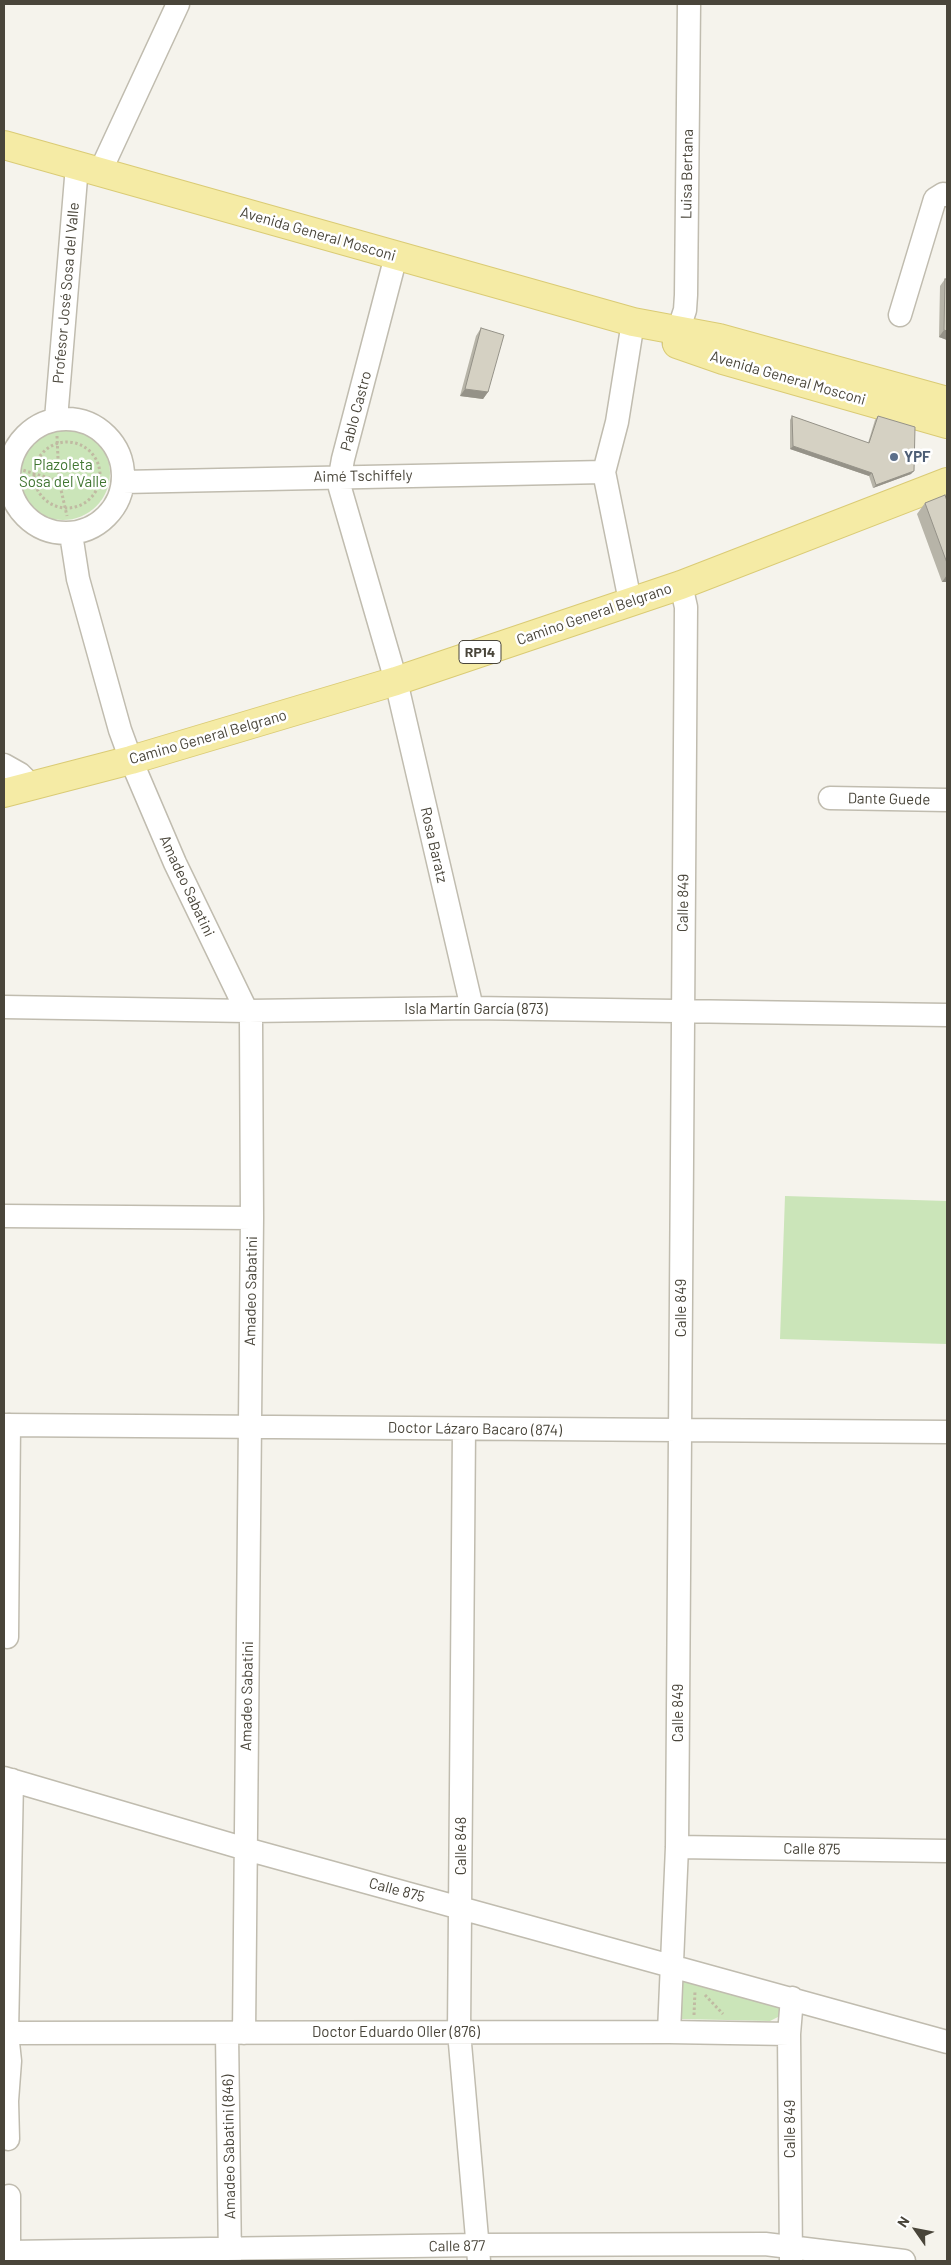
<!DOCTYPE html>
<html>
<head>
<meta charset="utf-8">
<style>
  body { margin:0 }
  #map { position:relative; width:951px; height:2265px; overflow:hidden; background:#f5f3ec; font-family:Barlow,sans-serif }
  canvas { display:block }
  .frame { position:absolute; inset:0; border:5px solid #49453a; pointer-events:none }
  .north { position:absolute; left:891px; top:2205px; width:50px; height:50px; -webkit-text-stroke:4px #fff; paint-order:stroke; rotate:303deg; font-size:14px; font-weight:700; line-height:20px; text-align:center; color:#49453a }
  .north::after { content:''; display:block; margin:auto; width:18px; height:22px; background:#49453a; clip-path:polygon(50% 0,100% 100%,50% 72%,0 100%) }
</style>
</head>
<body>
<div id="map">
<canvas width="951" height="2265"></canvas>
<div class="frame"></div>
<div class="north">N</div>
</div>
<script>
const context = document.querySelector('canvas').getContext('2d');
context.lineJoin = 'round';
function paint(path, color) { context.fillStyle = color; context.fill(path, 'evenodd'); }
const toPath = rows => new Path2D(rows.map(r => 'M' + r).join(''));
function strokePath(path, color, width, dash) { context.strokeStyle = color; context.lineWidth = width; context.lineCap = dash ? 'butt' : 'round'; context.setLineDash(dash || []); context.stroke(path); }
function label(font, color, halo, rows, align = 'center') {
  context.font = font + ' Barlow,sans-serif'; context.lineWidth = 5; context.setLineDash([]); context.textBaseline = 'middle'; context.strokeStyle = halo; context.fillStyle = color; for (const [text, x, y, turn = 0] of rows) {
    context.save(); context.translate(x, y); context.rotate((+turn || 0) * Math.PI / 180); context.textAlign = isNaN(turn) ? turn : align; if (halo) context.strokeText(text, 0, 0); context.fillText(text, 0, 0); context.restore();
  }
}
const green = toPath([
  '16 473a47 47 0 1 1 94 0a47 47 0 1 1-94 0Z',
  [785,1196,947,1201,947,1344,780,1339],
  [685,1979,781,2004,780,2016,770,2021,682,2019,679,2014,679,1983]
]);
const path = toPath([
  [57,436,59,481,67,516],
  '34 475a33 33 0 1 1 66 0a33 33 0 1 1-66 0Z',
  [9,466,59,481,100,481],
  [705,1995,723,2014],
  [694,2015,695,1991]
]);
const minor = toPath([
  [100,172,178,4],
  [396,256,343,459,340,476,340,488,396,681,472,1008],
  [900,315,935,199,943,194,947,195],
  [674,343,685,310,686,295,689,4],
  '9 476a57 57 0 1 1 114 0a57 57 0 1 1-114 0Z',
  [56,419,77,166],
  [123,482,604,472],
  [71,534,78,579,120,730,131,760,175,863,251,1020,252,1218,244,2033],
  [630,601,604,472,617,422,633,322],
  [4,765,20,774,33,787],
  [830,798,947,800],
  [4,1007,248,1011,472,1008,947,1015],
  [4,1216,252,1218],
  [4,1425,947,1432],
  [464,1429,459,2032,479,2261],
  [7,1637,9,1425],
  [4,1778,246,1849,947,2042],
  [677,1847,947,1851],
  [669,2032,677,1847,686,607,681,585],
  [4,2033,669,2032,789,2034],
  [227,2033,230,2261],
  [8,2139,7,2101,10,2061,7,2033,12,1780],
  [9,2196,9,2261],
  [9,2252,478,2245,765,2244,904,2261],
  [791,2260,789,2034,792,1998]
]);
const major = toPath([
  [4,145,633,322,719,338,947,401],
  [677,344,723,360,947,424],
  [4,793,131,760,396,681,681,585,947,482]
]);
const wall = toPath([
  [945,279,947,340,939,337,940,286],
  [481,328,488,392,483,399,460,396,476,336],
  [792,416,868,443,875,420,878,416,911,474,873,488,869,476,790,449,790,420],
  [947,501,947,582,942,582,917,514,925,503]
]);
const shadedWall = toPath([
  [944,330,947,331,947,340,939,337],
  [465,389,488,392,483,399,460,396],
  [793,446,872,473,869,476,790,449],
  [914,471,911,474,873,488,876,485],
  [947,575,947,582,942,582]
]);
const building = toPath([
  [945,279,947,279,947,331,944,330,945,279],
  [481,328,504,335,488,392,465,389,481,328],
  [792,416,869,443,878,416,915,427,914,471,876,485,872,473,793,446,792,416],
  [945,495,947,501,947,563,925,503,945,495]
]);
const markers = [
  [894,457,5,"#5c6f8a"]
];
const shields = [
  [480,652,42]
];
const shieldNames = [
  ["RP14",480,652]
];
const streetNames = [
  ["Luisa Bertana",687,174,-89],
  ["Avenida General Mosconi",318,234,16],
  ["Profesor José Sosa del Valle",66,293,-85],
  ["Avenida General Mosconi",788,378,16],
  ["Pablo Castro",356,411,-75],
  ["Aimé Tschiffely",363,476,-1],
  ["Camino General Belgrano",594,614,-19],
  ["Camino General Belgrano",208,737,-16],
  ["Dante Guede",889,799,1],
  ["Rosa Baratz",434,845,77],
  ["Amadeo Sabatini",187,886,65],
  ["Calle 849",683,903,-89],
  ["Isla Martín García (873)",476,1009],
  ["Amadeo Sabatini",251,1291,-89],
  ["Calle 849",681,1308,-90],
  ["Doctor Lázaro Bacaro (874)",475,1429,1],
  ["Amadeo Sabatini",247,1696,-89],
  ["Calle 849",678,1713,-90],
  ["Calle 848",461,1846,-90],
  ["Calle 875",812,1849,1],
  ["Calle 875",397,1890,15],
  ["Doctor Eduardo Oller (876)",396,2032],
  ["Calle 849",790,2129,-90],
  ["Amadeo Sabatini (846)",229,2147,-91],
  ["Calle 877",457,2246,-1]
];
const serviceNames = [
  ["YPF",904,457]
];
const parkNames = [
  ["Plazoleta",63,465],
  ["Sosa del Valle",63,482]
];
paint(green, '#cbe5b9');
strokePath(minor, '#c0bcaf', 25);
strokePath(major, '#dacb75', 30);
strokePath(path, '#c0baa2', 3, [2.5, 2.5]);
strokePath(minor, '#fff', 22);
strokePath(major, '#f5eba5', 28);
paint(wall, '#b7b4a8');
paint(shadedWall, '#959288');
paint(building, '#d5d1c3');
strokePath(building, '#959288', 1);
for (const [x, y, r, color] of markers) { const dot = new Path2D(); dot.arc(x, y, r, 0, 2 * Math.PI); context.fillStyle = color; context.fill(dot); strokePath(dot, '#fff', 2); }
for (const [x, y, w] of shields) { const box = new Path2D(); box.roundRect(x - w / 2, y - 11.5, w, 23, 4); context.fillStyle = '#fff'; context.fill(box); strokePath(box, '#49453a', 1); }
label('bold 14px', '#49453a', null, shieldNames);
label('15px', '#49453a', '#fff', streetNames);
label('bold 15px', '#4e5e75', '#fff', serviceNames, 'left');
label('15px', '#417632', '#fff', parkNames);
</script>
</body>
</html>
